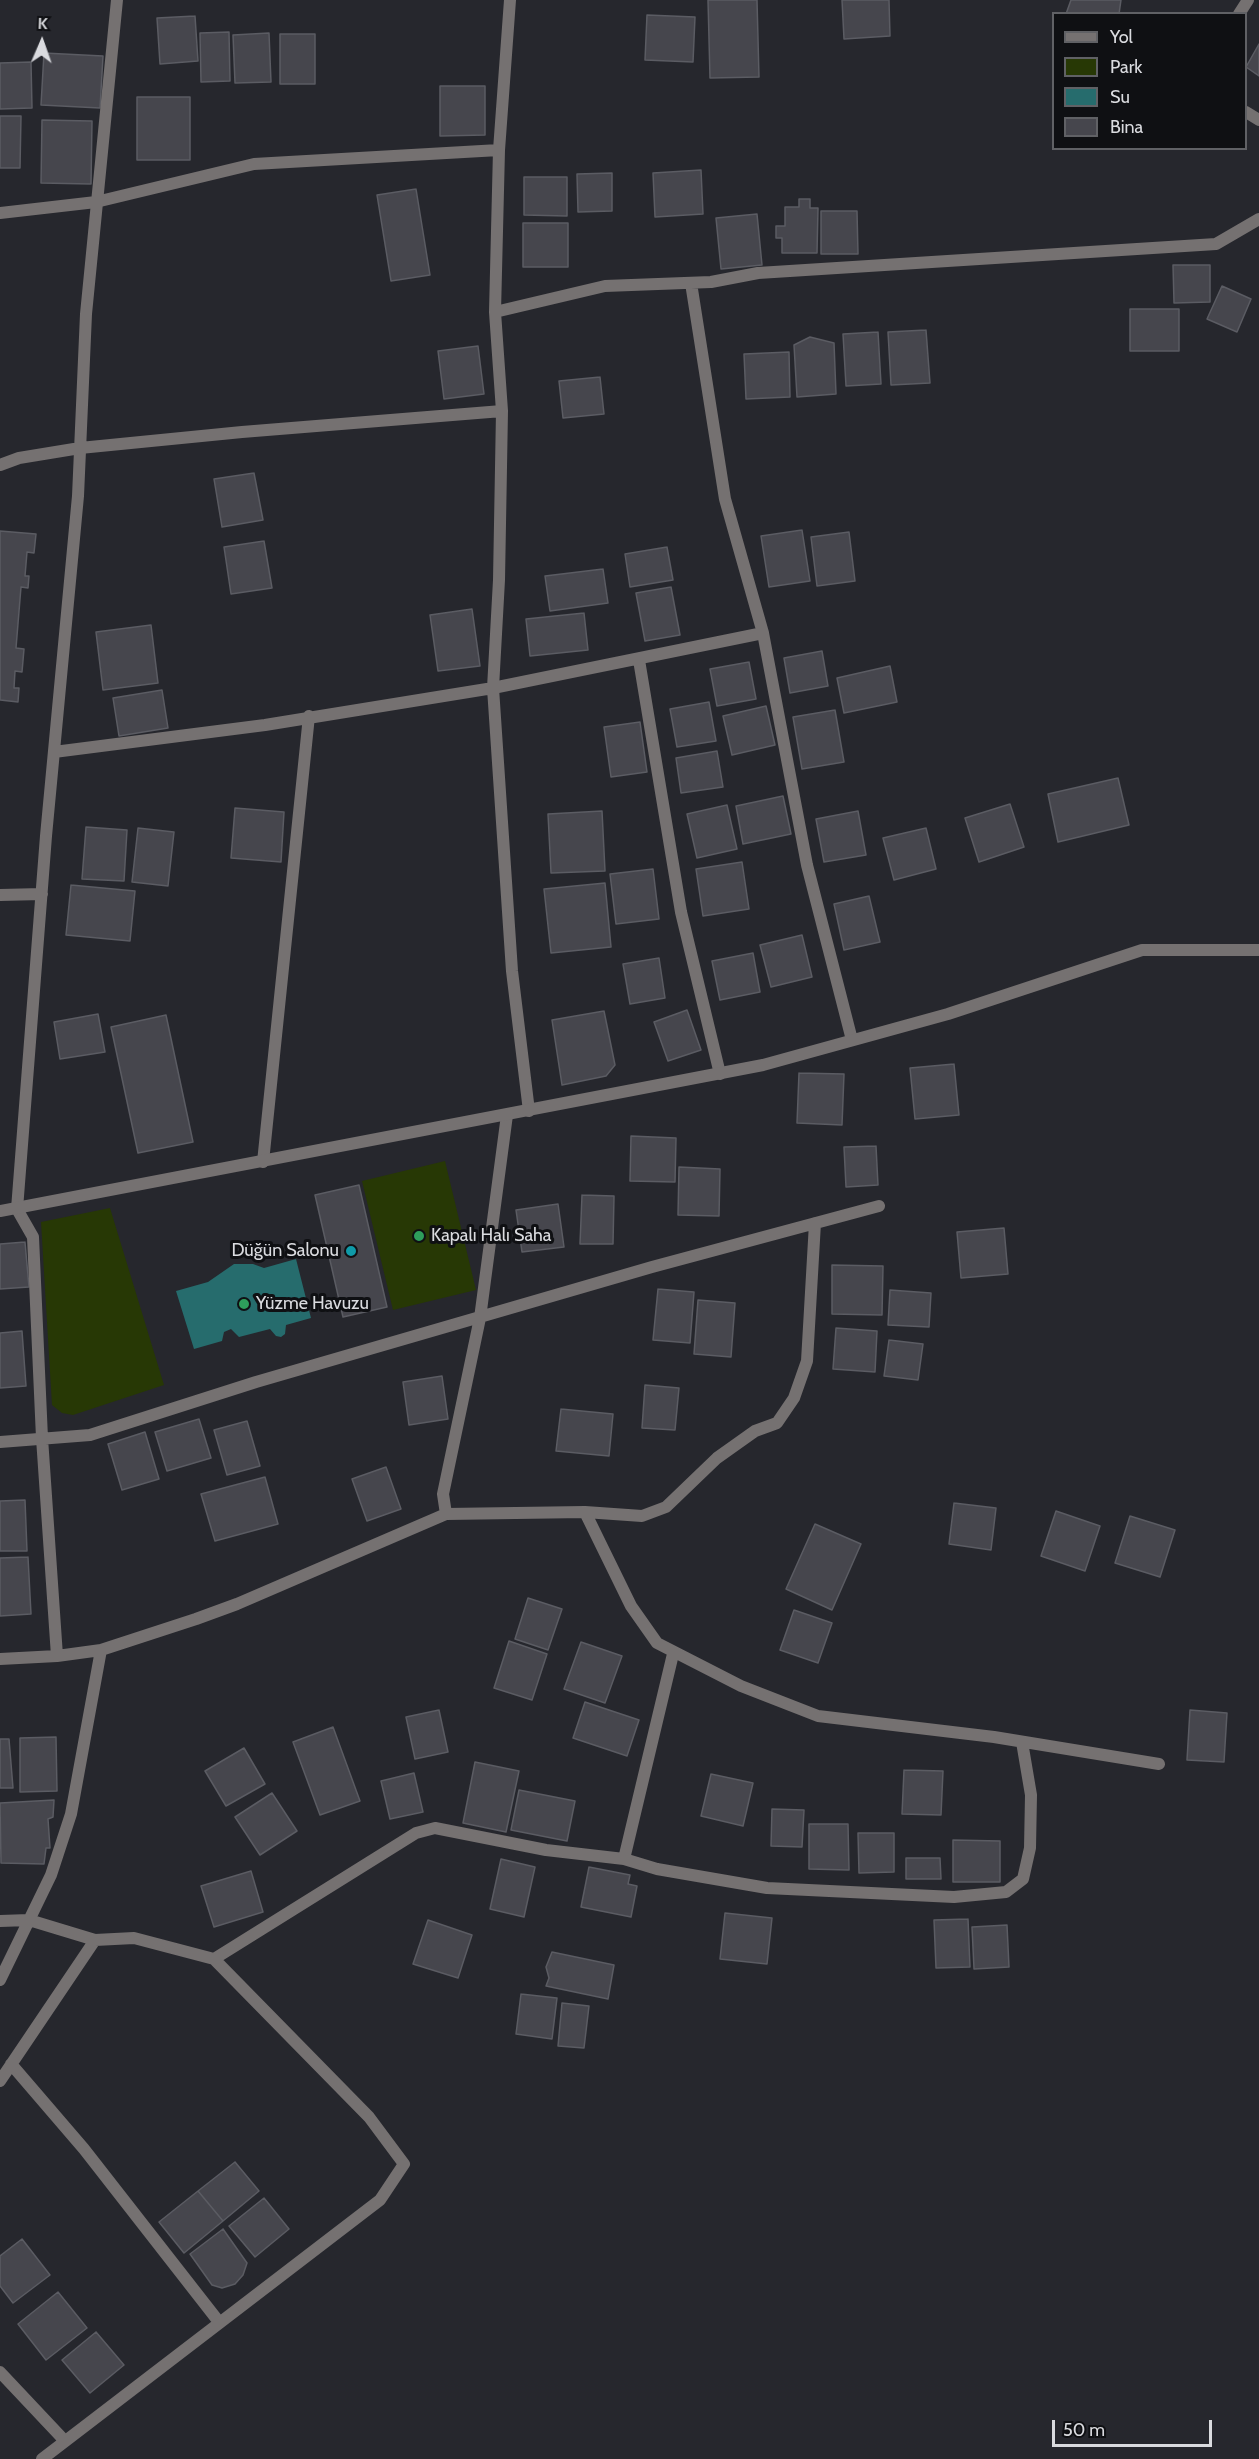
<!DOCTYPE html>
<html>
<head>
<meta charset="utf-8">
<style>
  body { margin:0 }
  #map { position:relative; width:1259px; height:2459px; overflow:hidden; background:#26272d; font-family:Cabin,sans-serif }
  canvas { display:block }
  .legend { position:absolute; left:1052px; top:12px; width:195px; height:138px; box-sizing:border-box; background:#0f1013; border:2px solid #606165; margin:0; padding:8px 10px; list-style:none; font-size:18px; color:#dadbdf }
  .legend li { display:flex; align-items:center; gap:12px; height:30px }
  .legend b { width:30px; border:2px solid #606165 }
  .north { position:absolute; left:12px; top:12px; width:60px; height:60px; -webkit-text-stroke:4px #0f1013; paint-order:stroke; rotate:2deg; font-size:16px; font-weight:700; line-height:24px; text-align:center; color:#dadbdf }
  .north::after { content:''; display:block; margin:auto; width:21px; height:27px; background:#dadbdf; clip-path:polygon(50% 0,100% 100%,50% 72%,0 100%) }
  .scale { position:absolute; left:1052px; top:2420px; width:160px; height:27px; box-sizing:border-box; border:3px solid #dadbdf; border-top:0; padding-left:8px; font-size:18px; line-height:21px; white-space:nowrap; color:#dadbdf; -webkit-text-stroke:4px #0f1013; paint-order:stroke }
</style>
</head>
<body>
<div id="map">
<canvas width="1259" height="2459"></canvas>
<ul class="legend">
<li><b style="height:8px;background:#757171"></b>Yol</li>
<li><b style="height:16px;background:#273805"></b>Park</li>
<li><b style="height:16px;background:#266c6d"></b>Su</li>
<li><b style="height:16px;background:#46464d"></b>Bina</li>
</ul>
<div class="north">K</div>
<div class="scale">50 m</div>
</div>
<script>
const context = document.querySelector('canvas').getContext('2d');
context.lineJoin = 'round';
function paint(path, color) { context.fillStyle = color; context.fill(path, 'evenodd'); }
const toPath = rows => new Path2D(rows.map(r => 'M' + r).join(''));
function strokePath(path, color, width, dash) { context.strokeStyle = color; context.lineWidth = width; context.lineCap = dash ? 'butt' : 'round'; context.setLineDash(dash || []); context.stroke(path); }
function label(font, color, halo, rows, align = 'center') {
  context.font = font + ' Cabin,sans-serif'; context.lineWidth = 6; context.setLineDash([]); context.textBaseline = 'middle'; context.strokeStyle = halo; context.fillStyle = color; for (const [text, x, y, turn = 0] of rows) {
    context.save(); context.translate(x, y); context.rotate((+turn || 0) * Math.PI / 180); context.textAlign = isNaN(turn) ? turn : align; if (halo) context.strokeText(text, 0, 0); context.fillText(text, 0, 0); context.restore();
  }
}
const green = toPath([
  [445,1161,476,1290,393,1310,362,1181],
  [110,1208,164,1385,73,1415,62,1413,52,1405,41,1222]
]);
const water = toPath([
  [296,1259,311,1318,286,1325,285,1334,281,1337,276,1336,270,1329,239,1337,231,1329,224,1332,222,1341,194,1349,176,1291,208,1282,234,1264,253,1264,264,1268]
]);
const building = toPath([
  [708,0,757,0,759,77,710,78,708,0],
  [842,0,889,0,890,36,844,39,842,0],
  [1071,0,1121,0,1119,14,1066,14,1071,0],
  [647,15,695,17,693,62,645,60,647,15],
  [195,16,198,61,160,64,157,18,195,16],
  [229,32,230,81,201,82,200,33,229,32],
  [269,33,271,82,235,83,233,35,269,33],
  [280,34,315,34,315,84,280,84,280,34],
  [1259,44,1259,76,1246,67,1259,44],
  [44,53,103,56,100,108,41,105,44,53],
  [31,62,32,108,0,109,0,63,31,62],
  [440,86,485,86,485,135,440,136,440,86],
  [137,97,190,97,190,160,137,160,137,97],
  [0,116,21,116,20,168,0,168,0,116],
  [42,120,92,121,91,184,41,183,42,120],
  [701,170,703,214,655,217,653,173,701,170],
  [612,173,612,211,578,212,577,174,612,173],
  [524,177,567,177,567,216,524,215,524,177],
  [416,189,430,275,391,281,377,195,416,189],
  [799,199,810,199,810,208,818,208,817,253,782,253,782,238,776,238,776,226,785,226,785,207,799,207,799,199],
  [821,211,857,211,858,254,821,254,821,211],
  [757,214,762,265,721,269,716,218,757,214],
  [523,223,568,223,568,267,523,267,523,223],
  [1173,265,1210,265,1210,302,1174,303,1173,265],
  [1222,286,1251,299,1237,332,1207,319,1222,286],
  [1130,309,1179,309,1179,351,1130,351,1130,309],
  [926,330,930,383,891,385,888,332,926,330],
  [878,332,881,384,846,386,843,334,878,332],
  [810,337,834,343,836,394,797,397,794,345,810,337],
  [478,346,484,394,444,399,438,351,478,346],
  [789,352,790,397,746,399,744,354,789,352],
  [600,377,604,414,563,418,559,381,600,377],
  [254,473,263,520,222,527,214,479,254,473],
  [802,530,810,581,769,587,761,536,802,530],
  [0,531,36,534,34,553,27,552,25,576,29,576,28,588,21,587,16,648,24,649,22,672,15,671,14,688,19,688,18,702,0,700,0,531],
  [849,532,855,581,817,586,811,537,849,532],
  [264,541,272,588,231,594,224,547,264,541],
  [667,547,673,580,630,587,625,554,667,547],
  [603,569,608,603,550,611,545,576,603,569],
  [671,587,680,635,645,641,636,593,671,587],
  [472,609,480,666,438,671,430,615,472,609],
  [584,613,588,650,530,656,526,619,584,613],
  [151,625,158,683,103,690,96,632,151,625],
  [822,651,828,686,790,693,784,658,822,651],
  [749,662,756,699,717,706,710,669,749,662],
  [890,666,897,702,844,713,837,678,890,666],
  [162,690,168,728,119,736,113,698,162,690],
  [709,702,716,741,677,747,670,709,709,702],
  [766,706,775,745,732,755,723,716,766,706],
  [835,710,844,762,802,769,793,717,835,710],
  [640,722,647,772,611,777,604,727,640,722],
  [717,751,723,787,681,793,676,758,717,751],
  [1118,778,1129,825,1058,842,1048,794,1118,778],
  [783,796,791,834,743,844,736,806,783,796],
  [1010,804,1024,847,979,862,965,818,1010,804],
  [727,805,737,849,697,858,687,814,727,805],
  [235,808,284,812,281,862,231,858,235,808],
  [602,811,605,871,551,873,548,814,602,811],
  [858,811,866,855,824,862,816,819,858,811],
  [86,827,127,830,124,881,82,879,86,827],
  [138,828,174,832,168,886,132,882,138,828],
  [926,828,936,869,894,880,883,838,926,828],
  [742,862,749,909,703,916,696,869,742,862],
  [653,869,659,919,616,924,610,874,653,869],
  [605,883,611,947,551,953,544,889,605,883],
  [71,885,135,891,130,941,66,935,71,885],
  [869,896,880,942,844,950,834,904,869,896],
  [802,935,812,977,771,987,760,945,802,935],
  [753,953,760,992,720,1000,712,961,753,953],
  [659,958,665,998,630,1004,623,964,659,958],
  [687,1010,701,1050,668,1061,654,1022,687,1010],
  [604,1011,615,1065,606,1076,562,1085,552,1020,604,1011],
  [98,1014,105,1052,60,1059,54,1022,98,1014],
  [166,1015,193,1142,138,1153,111,1027,166,1015],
  [954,1064,959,1115,915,1119,910,1068,954,1064],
  [799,1073,844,1074,842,1125,797,1123,799,1073],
  [631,1136,676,1138,675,1182,630,1181,631,1136],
  [876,1146,878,1185,846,1187,844,1147,876,1146],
  [679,1167,720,1169,719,1216,678,1215,679,1167],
  [359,1185,387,1307,343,1317,315,1195,359,1185],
  [582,1195,614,1196,613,1244,580,1244,582,1195],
  [558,1204,564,1247,522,1252,516,1210,558,1204],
  [1004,1228,1008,1274,961,1278,957,1232,1004,1228],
  [25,1242,29,1287,0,1289,0,1244,25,1242],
  [832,1265,883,1266,882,1315,832,1314,832,1265],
  [658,1289,694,1292,690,1343,653,1340,658,1289],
  [890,1290,931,1293,929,1327,888,1325,890,1290],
  [698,1300,735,1303,731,1357,694,1354,698,1300],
  [836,1328,877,1331,875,1372,833,1369,836,1328],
  [22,1331,26,1386,0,1388,0,1333,22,1331],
  [889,1340,923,1344,918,1380,884,1376,889,1340],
  [442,1376,448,1419,409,1425,403,1382,442,1376],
  [645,1385,679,1388,675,1430,642,1428,645,1385],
  [561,1409,613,1414,609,1456,556,1451,561,1409],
  [199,1419,211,1458,167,1471,155,1432,199,1419],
  [247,1421,260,1466,227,1475,214,1430,247,1421],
  [145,1432,159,1479,122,1490,108,1444,145,1432],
  [386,1467,401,1509,367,1521,352,1479,386,1467],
  [265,1477,278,1524,215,1541,201,1494,265,1477],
  [25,1500,27,1551,0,1551,0,1501,25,1500],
  [954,1503,996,1508,991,1550,949,1544,954,1503],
  [1056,1511,1100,1526,1085,1571,1041,1556,1056,1511],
  [1130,1516,1175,1530,1160,1577,1115,1563,1130,1516],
  [815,1524,861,1544,832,1610,786,1589,815,1524],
  [28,1557,31,1614,0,1616,0,1558,28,1557],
  [528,1598,562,1609,548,1650,515,1639,528,1598],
  [794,1610,832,1623,818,1663,780,1650,794,1610],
  [509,1641,547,1654,532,1700,494,1688,509,1641],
  [581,1642,622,1656,605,1703,564,1689,581,1642],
  [585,1702,639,1720,627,1756,573,1738,585,1702],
  [439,1710,448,1752,415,1759,406,1717,439,1710],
  [1190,1710,1227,1713,1224,1762,1187,1760,1190,1710],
  [333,1727,360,1801,320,1815,293,1742,333,1727],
  [56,1737,57,1791,20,1792,20,1738,56,1737],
  [0,1739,9,1739,13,1788,0,1788,0,1739],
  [244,1748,265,1784,226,1806,205,1771,244,1748],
  [475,1762,519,1771,506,1832,463,1823,475,1762],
  [904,1770,943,1771,941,1815,902,1814,904,1770],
  [414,1773,423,1812,390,1819,381,1781,414,1773],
  [711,1774,753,1783,743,1826,701,1816,711,1774],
  [519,1790,575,1801,567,1841,511,1830,519,1790],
  [272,1793,297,1831,260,1855,235,1817,272,1793],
  [54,1800,53,1817,48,1819,50,1848,46,1848,44,1864,1,1863,0,1803,54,1800],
  [772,1809,804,1810,802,1847,771,1846,772,1809],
  [809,1824,848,1824,849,1870,809,1869,809,1824],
  [858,1833,894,1833,894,1872,859,1873,858,1833],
  [953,1840,1000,1841,1000,1882,953,1882,953,1840],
  [906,1858,940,1858,941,1879,906,1879,906,1858],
  [501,1859,535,1867,524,1917,490,1909,501,1859],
  [589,1867,630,1875,628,1884,637,1886,631,1917,581,1907,589,1867],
  [251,1871,263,1912,214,1927,201,1886,251,1871],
  [725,1913,772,1918,767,1964,720,1959,725,1913],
  [968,1919,970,1967,936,1968,934,1920,968,1919],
  [428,1920,472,1935,458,1978,413,1964,428,1920],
  [1007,1925,1009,1967,974,1969,972,1927,1007,1925],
  [552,1952,614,1965,608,1999,546,1986,549,1978,546,1967,552,1952],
  [521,1994,557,1998,552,2039,516,2034,521,1994],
  [562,2003,589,2006,584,2048,558,2046,562,2003],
  [235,2162,259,2191,223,2221,198,2191,235,2162],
  [198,2191,223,2221,184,2253,159,2222,198,2191],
  [264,2198,289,2229,255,2257,229,2226,264,2198],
  [223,2229,247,2263,243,2275,235,2284,222,2288,212,2285,190,2254,223,2229],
  [22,2239,50,2275,13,2303,0,2286,0,2256,22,2239],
  [58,2292,87,2328,46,2360,18,2324,58,2292],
  [96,2332,124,2365,90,2393,62,2360,96,2332]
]);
const minor = toPath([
  [510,0,499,150,495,312,502,411,499,580,493,688,512,971,529,1111],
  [1239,14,1248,0],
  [1246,112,1259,120],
  [0,213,96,202,254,164,499,150],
  [691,283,725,499,763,633,807,865,852,1040],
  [495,312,605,286,711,282,758,273,1216,244,1259,219],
  [0,465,19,458,80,448,242,432,502,411],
  [639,660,681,912,720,1074],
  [54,752,265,725,493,688,763,633],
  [0,895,42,894],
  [263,1162,309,716],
  [0,1442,90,1435,256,1382,652,1267,879,1206],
  [585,1512,631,1606,657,1643,741,1686,818,1716,994,1737,1159,1764],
  [446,1514,443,1494,480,1318,507,1115],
  [57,1656,42,1438,33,1237,17,1209,46,836,78,496,86,314,117,0],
  [0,1659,57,1656,101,1650,196,1619,237,1604,446,1514,585,1512,642,1516,666,1507,717,1458,755,1431,777,1423,794,1398,807,1361,815,1223],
  [624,1859,673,1654],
  [0,1921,29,1920,95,1940,134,1938,214,1959,369,2117,404,2164,380,2200,42,2459],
  [214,1959,416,1833,435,1828,546,1850,624,1859,657,1869,767,1888,954,1897,1006,1892,1023,1879,1030,1848,1031,1795,1022,1742],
  [0,1980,51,1875,71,1814,101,1650],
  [11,2064,84,2149,219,2322],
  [0,2081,95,1940],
  [0,2372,64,2440]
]);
const tertiary = toPath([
  [0,1211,763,1065,948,1014,1142,950,1259,950]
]);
const markers = [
  [419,1236,6,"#2e9e5b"],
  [351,1251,6,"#0f9aa8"],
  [244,1304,6,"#2e9e5b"]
];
const poiNames = [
  ["Kapalı Halı Saha",431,1236],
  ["Düğün Salonu",339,1251,"right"],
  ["Yüzme Havuzu",256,1304]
];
paint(green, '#273805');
paint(water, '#266c6d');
paint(building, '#46464d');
strokePath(building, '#5b5c63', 1.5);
strokePath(minor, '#757171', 12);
strokePath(tertiary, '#757171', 12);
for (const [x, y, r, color] of markers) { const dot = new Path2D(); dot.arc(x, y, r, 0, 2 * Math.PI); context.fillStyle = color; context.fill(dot); strokePath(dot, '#0f1013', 2); }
label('18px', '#dadbdf', '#0f1013', poiNames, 'left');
</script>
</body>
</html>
